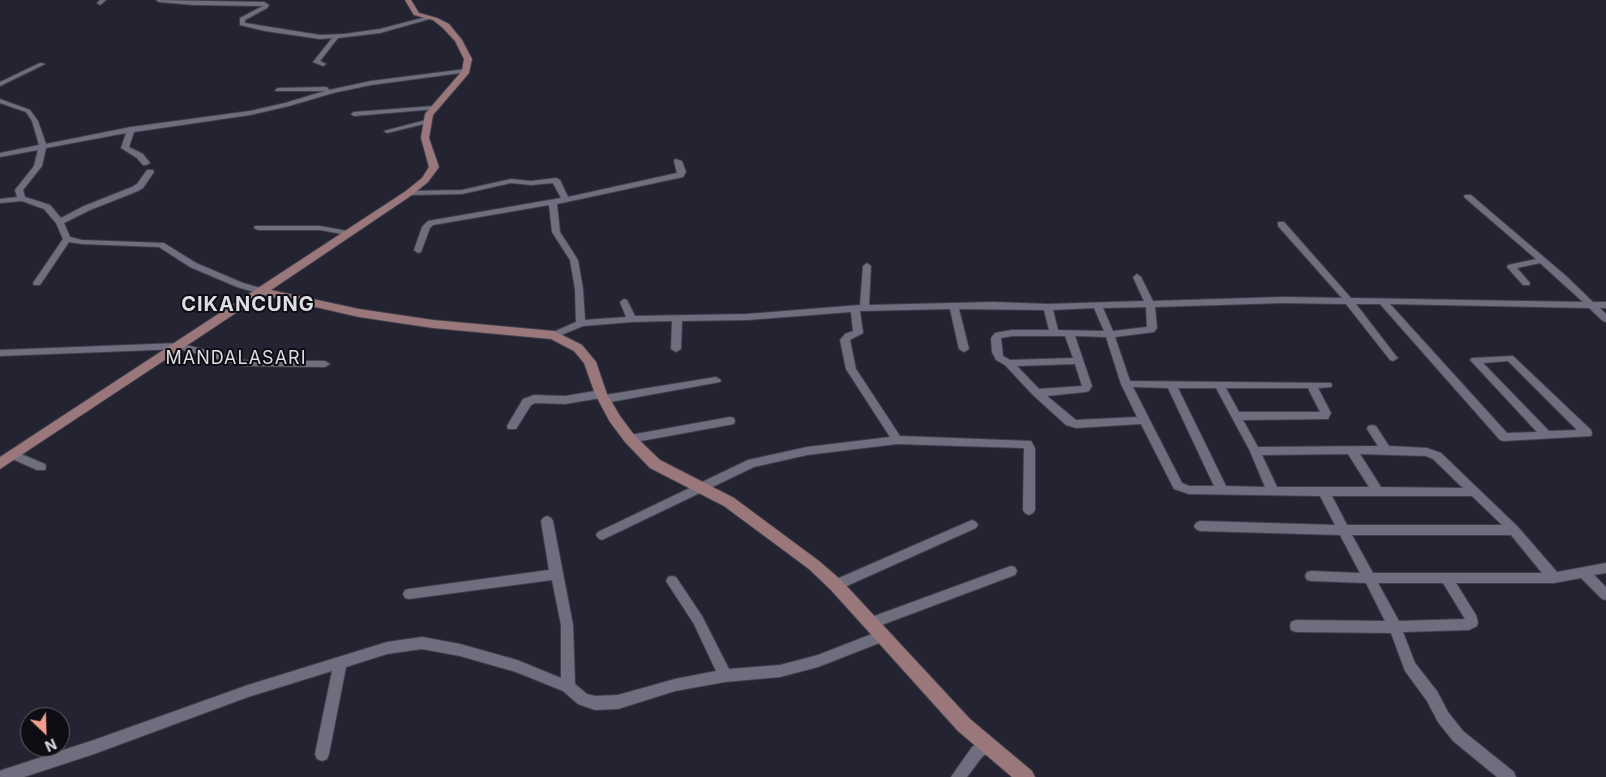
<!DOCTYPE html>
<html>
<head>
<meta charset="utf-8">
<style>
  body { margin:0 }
  #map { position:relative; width:1606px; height:777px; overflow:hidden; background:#232331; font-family:Inter,sans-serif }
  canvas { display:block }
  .north { position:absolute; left:20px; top:707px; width:50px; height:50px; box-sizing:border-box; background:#0d0d13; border:1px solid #606067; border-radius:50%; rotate:156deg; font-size:14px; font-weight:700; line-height:20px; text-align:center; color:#dddde6 }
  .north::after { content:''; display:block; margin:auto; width:18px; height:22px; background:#f59d8f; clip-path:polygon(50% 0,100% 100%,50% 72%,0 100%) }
</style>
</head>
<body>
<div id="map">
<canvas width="1606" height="777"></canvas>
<div class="north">N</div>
</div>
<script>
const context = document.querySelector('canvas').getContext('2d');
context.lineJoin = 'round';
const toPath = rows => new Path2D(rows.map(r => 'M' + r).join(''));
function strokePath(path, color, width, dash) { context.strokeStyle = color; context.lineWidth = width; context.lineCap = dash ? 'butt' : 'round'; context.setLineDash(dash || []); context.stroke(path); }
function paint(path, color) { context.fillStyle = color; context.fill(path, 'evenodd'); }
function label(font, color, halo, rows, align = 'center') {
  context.font = font + ' Inter,sans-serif'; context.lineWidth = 4; context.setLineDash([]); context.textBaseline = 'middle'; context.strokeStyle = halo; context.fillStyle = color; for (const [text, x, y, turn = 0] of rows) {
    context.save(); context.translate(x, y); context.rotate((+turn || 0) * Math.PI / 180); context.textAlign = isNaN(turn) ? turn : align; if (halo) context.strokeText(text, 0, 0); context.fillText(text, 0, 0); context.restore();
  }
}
const street = toPath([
  [100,0,106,0,100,5,97,3,100,0],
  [156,0,264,2,269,5,267,8,245,20,245,23,320,35,344,34,380,29,430,16,433,18,380,33,338,38,320,61,326,64,323,66,313,62,332,38,320,39,265,31,240,25,240,18,263,6,194,5,159,2,156,0],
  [40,63,45,64,0,86,0,82,40,63],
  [466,69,468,70,468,72,371,85,333,93,289,106,250,115,134,132,129,147,143,154,150,163,146,165,143,165,137,158,121,148,126,133,46,148,42,166,23,190,25,197,50,205,61,218,84,206,132,187,137,184,147,170,153,170,154,172,143,188,138,191,90,210,64,223,70,237,82,240,164,243,196,263,243,283,264,289,265,291,264,293,261,294,237,287,190,267,159,247,82,244,69,242,40,285,34,285,33,283,63,239,56,223,44,209,22,201,0,203,0,199,17,197,15,190,34,166,38,150,0,157,0,153,39,145,32,121,26,112,0,103,0,99,30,110,38,121,46,144,131,127,250,111,285,103,325,91,276,91,275,90,278,88,326,87,328,88,329,90,371,81,466,69],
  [434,106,437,108,436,109,354,116,351,114,354,112,434,106],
  [426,120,429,122,428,123,387,133,384,131,426,120],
  [675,159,682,161,686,172,683,177,557,204,560,232,578,260,583,289,585,320,626,317,620,302,624,299,627,300,635,316,747,314,860,305,863,266,867,263,871,266,869,305,993,302,1048,304,1144,301,1133,277,1137,274,1141,277,1153,301,1283,297,1342,298,1278,226,1278,222,1284,222,1351,298,1583,302,1540,263,1517,268,1530,283,1529,285,1523,285,1507,267,1508,265,1536,259,1464,197,1465,195,1471,195,1566,276,1593,302,1606,302,1606,308,1600,308,1606,314,1606,322,1603,321,1589,308,1390,304,1507,433,1537,432,1472,362,1470,360,1472,358,1513,356,1591,430,1592,433,1591,436,1504,441,1500,440,1380,304,1356,304,1396,356,1398,358,1393,361,1390,360,1346,304,1283,303,1155,307,1157,328,1154,332,1115,337,1130,381,1331,383,1332,385,1331,387,1318,388,1331,413,1328,419,1243,420,1258,447,1378,446,1367,429,1368,426,1372,425,1376,426,1389,446,1427,448,1441,453,1518,527,1557,572,1606,563,1606,573,1594,575,1606,587,1606,600,1602,599,1581,578,1554,583,1456,583,1476,615,1478,622,1477,626,1469,630,1403,632,1415,663,1437,691,1448,712,1463,731,1514,772,1516,777,1497,777,1453,741,1438,722,1427,701,1405,671,1391,633,1296,632,1291,630,1290,626,1291,622,1296,620,1385,621,1366,583,1311,581,1307,580,1305,576,1307,572,1311,571,1360,573,1340,535,1200,531,1196,529,1194,526,1196,523,1200,521,1335,525,1320,496,1189,494,1174,489,1141,424,1076,428,1066,425,1033,395,1005,365,996,360,992,352,991,338,995,333,1012,330,1049,330,1044,310,959,309,969,349,964,352,959,349,950,309,860,311,863,333,850,340,856,369,900,436,1031,441,1035,448,1035,510,1033,513,1029,515,1025,513,1023,510,1024,448,897,444,807,455,754,467,606,538,602,540,598,538,596,535,598,532,748,460,807,447,890,437,846,369,840,340,845,334,853,331,851,312,747,320,682,321,681,349,676,352,671,349,672,321,632,322,583,326,554,338,549,335,551,333,576,322,575,289,570,260,552,232,549,205,433,225,430,228,421,252,418,253,414,250,422,227,428,221,561,198,553,183,531,185,511,183,462,194,409,195,406,195,406,191,462,190,511,179,531,181,556,178,560,180,568,197,677,173,674,161,675,159],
  [1146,307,1147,327,1113,331,1103,308,1146,307],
  [1094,308,1104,331,1058,330,1053,310,1094,308],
  [1012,336,1065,336,1073,358,1010,360,1003,356,1001,338,1012,336],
  [1075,336,1106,337,1121,384,1137,417,1076,420,1047,396,1085,392,1089,391,1092,386,1075,336],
  [1508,361,1577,430,1549,431,1483,363,1508,361],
  [1075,364,1082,386,1039,389,1017,366,1075,364],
  [1133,387,1168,388,1214,486,1189,486,1182,483,1133,387],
  [1178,388,1216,388,1250,451,1265,487,1226,486,1178,388],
  [1226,388,1308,388,1320,412,1239,412,1226,388],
  [1348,454,1369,487,1277,487,1262,455,1348,454],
  [1360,454,1426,456,1433,459,1463,488,1381,487,1360,454],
  [1332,496,1472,496,1502,525,1347,525,1332,496],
  [1352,535,1511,535,1542,573,1373,573,1352,535],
  [1378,583,1443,583,1465,619,1399,621,1378,583],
  [255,226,320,226,347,231,351,233,347,235,320,230,258,230,254,228,255,226],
  [179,343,244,360,325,361,330,364,325,367,244,366,179,349,0,356,0,350,179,343],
  [716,377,721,380,720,382,605,403,601,402,601,398,565,404,535,403,531,405,516,429,508,429,507,426,523,399,534,395,565,396,601,390,605,392,605,395,716,377],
  [730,417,734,418,735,421,734,424,630,443,626,442,625,439,626,436,630,435,730,417],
  [14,451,45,464,46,467,45,470,37,470,10,458,9,455,10,452,14,451],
  [547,516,551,518,553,521,573,625,575,684,587,694,595,696,618,695,675,679,716,671,694,624,666,581,668,577,672,576,676,577,702,616,729,669,780,665,818,655,882,630,887,632,888,636,887,640,818,667,780,677,725,682,675,691,618,709,595,710,578,704,563,691,516,672,460,656,422,649,387,654,346,667,329,754,327,759,322,761,317,759,315,754,332,671,248,697,94,754,24,777,0,777,0,771,2,770,94,740,248,685,387,642,422,637,460,644,517,660,561,678,561,625,552,580,409,599,405,598,403,594,405,590,409,589,549,570,541,521,543,518,547,516],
  [972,520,976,522,978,525,976,528,840,589,836,590,832,589,830,585,832,581,972,520],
  [1011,566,1015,567,1017,571,1015,575,871,629,866,627,865,623,866,619,1011,566],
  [987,738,992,740,994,745,992,750,982,757,967,777,951,777,972,747,987,738]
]);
const secondary = toPath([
  [405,0,411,0,419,13,437,18,449,24,462,40,472,59,469,73,433,115,429,138,439,167,428,182,412,195,271,290,359,309,433,320,554,331,582,345,596,362,607,394,620,416,635,436,660,460,734,498,819,561,841,580,970,719,1032,771,1035,777,1012,777,958,731,831,590,809,569,724,506,650,468,625,442,610,422,595,394,584,363,574,351,551,339,433,328,359,317,263,295,0,469,0,457,406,191,422,178,429,167,421,138,425,114,462,71,464,59,455,41,443,28,433,20,414,15,405,0]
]);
const quarterNames = [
  ["MANDALASARI",236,359]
];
const districtNames = [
  ["CIKANCUNG",248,305]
];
strokePath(street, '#3f3e49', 2);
strokePath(secondary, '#3f3e49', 2);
paint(street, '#6f6e7f');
paint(secondary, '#9a777b');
context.letterSpacing = '1px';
label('18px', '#dddde6', '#0d0d13', quarterNames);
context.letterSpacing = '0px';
context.letterSpacing = '1px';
label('bold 20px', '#dddde6', '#0d0d13', districtNames);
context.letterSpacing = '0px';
</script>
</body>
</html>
